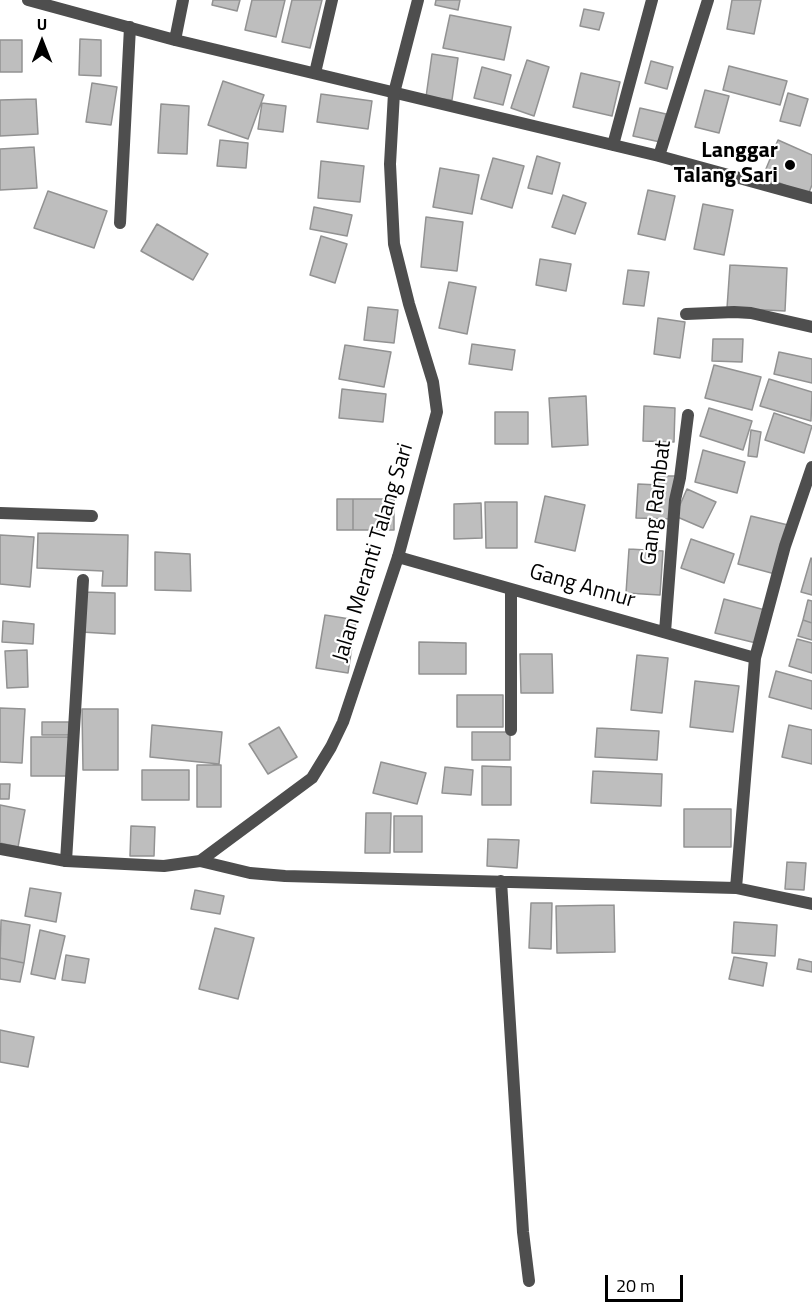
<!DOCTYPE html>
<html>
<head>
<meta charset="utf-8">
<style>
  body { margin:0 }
  #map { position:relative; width:812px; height:1314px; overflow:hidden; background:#fff; font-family:"Titillium Web",sans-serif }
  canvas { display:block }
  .north { position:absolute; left:12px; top:12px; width:60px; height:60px; -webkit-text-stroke:4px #fff; paint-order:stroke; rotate:0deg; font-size:16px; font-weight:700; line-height:24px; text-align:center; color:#000 }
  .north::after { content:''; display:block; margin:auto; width:21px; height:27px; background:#000; clip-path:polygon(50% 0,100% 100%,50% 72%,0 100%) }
  .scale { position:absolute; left:605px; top:1275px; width:78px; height:27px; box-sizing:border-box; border:3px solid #000; border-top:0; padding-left:8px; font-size:18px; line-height:21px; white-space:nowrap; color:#000; -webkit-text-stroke:4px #fff; paint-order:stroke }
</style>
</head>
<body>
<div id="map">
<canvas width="812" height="1314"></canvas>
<div class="north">U</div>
<div class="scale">20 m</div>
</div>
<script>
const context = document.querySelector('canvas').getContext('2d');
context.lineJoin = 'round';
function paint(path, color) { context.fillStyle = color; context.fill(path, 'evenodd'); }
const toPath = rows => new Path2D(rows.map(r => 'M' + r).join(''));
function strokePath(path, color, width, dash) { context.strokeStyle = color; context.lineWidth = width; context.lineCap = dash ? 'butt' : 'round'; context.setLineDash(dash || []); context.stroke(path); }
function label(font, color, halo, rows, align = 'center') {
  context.font = font + ' "Titillium Web",sans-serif'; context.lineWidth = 4.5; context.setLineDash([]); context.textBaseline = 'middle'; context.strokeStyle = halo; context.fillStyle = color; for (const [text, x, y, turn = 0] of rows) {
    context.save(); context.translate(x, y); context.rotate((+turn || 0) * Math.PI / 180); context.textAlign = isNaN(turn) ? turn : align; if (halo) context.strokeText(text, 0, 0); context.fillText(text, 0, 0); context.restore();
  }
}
const building = toPath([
  [213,0,240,0,237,11,212,5,213,0],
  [252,0,285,0,276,37,245,30,252,0],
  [292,0,322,0,310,48,282,42,292,0],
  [436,0,460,0,458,10,435,5,436,0],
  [732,0,761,0,754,34,727,29,732,0],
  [584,9,604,13,599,30,580,26,584,9],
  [450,15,511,27,504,60,443,48,450,15],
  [80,39,101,40,101,76,79,75,80,39],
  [0,40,22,40,22,72,0,72,0,40],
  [432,54,458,58,452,100,426,97,432,54],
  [527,60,549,67,534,116,511,108,527,60],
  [651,61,673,67,667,89,645,83,651,61],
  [729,66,787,81,780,105,723,90,729,66],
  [482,67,511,75,503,105,474,98,482,67],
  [581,73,620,82,612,116,573,107,581,73],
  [223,81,264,95,248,139,208,125,223,81],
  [92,83,117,87,111,125,86,122,92,83],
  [705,90,729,96,719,133,695,127,705,90],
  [788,93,808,99,800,126,780,121,788,93],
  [321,94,372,101,368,129,317,122,321,94],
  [36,99,38,134,0,136,0,100,36,99],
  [262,103,286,106,283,132,258,129,262,103],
  [161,104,189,106,187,154,158,153,161,104],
  [640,108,666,114,660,142,633,136,640,108],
  [220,140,248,143,246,168,217,166,220,140],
  [778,140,812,155,812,185,808,195,763,176,778,140],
  [34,147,37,188,0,190,0,149,34,147],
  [537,156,560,163,552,194,528,188,537,156],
  [493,158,524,166,512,208,481,199,493,158],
  [321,161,364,166,360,202,318,198,321,161],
  [440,168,479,175,472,214,433,207,440,168],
  [648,190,675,196,665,240,638,234,648,190],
  [48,191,107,211,94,248,34,228,48,191],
  [563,195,586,203,575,234,552,227,563,195],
  [703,204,733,210,724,255,694,249,703,204],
  [314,207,352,215,347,236,310,229,314,207],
  [426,217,463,222,457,271,421,267,426,217],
  [157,224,208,254,193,280,141,251,157,224],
  [321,236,347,244,335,283,310,275,321,236],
  [540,259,571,264,566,291,536,285,540,259],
  [730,265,787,268,785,311,727,308,730,265],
  [628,270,649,272,644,306,623,304,628,270],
  [449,282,476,287,467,334,439,328,449,282],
  [368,307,398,310,394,343,364,340,368,307],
  [658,318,685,322,680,358,654,354,658,318],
  [713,339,743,339,742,362,712,361,713,339],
  [472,344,515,350,512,370,469,364,472,344],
  [345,345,391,352,384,387,339,379,345,345],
  [779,352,812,359,812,383,774,374,779,352],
  [714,365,761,377,752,410,705,398,714,365],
  [769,379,812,392,811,421,760,406,769,379],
  [342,389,386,394,383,422,339,418,342,389],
  [586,396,588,445,552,447,549,398,586,396],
  [644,406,675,408,674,442,643,441,644,406],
  [709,408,752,421,743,450,700,436,709,408],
  [495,412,528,412,528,444,495,444,495,412],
  [774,413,812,426,804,453,765,440,774,413],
  [751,430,761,432,757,457,748,456,751,430],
  [703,450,745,462,737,493,695,482,703,450],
  [659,476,675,476,671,519,636,518,638,484,659,485,659,476],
  [687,489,716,502,703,528,675,516,687,489],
  [545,496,585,505,575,551,535,542,545,496],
  [337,499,353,499,353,530,337,530,337,499],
  [353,499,394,499,394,530,353,530,353,499],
  [485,502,517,502,517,548,486,548,485,502],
  [481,503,482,538,454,539,454,504,481,503],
  [751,516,788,525,775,574,738,564,751,516],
  [38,533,128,535,127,586,102,586,103,571,37,568,38,533],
  [0,535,34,537,30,587,0,584,0,535],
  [691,539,734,554,724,583,681,568,691,539],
  [629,549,663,551,660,595,626,593,629,549],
  [155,552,190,554,191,591,155,590,155,552],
  [811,558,812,559,812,595,801,592,811,558],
  [84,592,115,593,115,634,81,632,84,592],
  [724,599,765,610,756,643,715,633,724,599],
  [808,600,812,601,812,623,803,620,808,600],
  [325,615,356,620,348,673,316,668,325,615],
  [803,620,812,623,812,640,798,636,803,620],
  [3,621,34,624,33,644,2,642,3,621],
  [797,639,812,643,812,673,789,666,797,639],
  [419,642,466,643,466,674,419,674,419,642],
  [27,650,28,687,7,688,5,651,27,650],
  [520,654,552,654,553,693,521,693,520,654],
  [637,655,668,658,662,713,631,710,637,655],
  [776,671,812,681,812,709,769,697,776,671],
  [695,681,739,686,733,732,690,727,695,681],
  [457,695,503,695,503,727,457,727,457,695],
  [0,708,25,709,22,763,0,762,0,708],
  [82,709,118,709,118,770,83,770,82,709],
  [42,722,69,722,69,735,42,735,42,722],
  [152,725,222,732,219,764,150,757,152,725],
  [789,725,812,730,812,764,782,757,789,725],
  [279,727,297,757,268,774,249,744,279,727],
  [597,728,659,731,657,760,595,757,597,728],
  [472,732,510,732,510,760,472,760,472,732],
  [31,737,70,737,70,776,31,776,31,737],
  [381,762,426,773,417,804,373,793,381,762],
  [197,765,221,765,221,807,197,807,197,765],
  [482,766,511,767,511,805,482,805,482,766],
  [445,767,473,770,471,795,442,793,445,767],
  [142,770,189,770,189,800,142,800,142,770],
  [593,771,662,774,661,806,591,803,593,771],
  [0,784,10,784,9,799,0,799,0,784],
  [0,805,25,810,18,847,0,843,0,805],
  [684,809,731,809,731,847,684,847,684,809],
  [366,813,391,813,390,853,365,853,366,813],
  [394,816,422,816,422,852,394,852,394,816],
  [131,826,155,827,154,856,130,856,131,826],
  [488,839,519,840,517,868,487,866,488,839],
  [787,862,806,863,804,890,785,889,787,862],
  [30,888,61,893,56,922,25,916,30,888],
  [195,890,224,896,220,914,191,909,195,890],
  [531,903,552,903,551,949,529,948,531,903],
  [614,905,615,952,557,953,556,906,614,905],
  [1,920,30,925,24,963,0,958,1,920],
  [734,922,777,925,775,956,732,953,734,922],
  [215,928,254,938,238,999,199,989,215,928],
  [40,930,65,936,55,979,31,974,40,930],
  [66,955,89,959,85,983,62,980,66,955],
  [734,957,767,963,763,986,729,979,734,957],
  [0,958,24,963,20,982,0,979,0,958],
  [799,959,812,962,812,972,797,969,799,959],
  [0,1030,34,1037,28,1067,0,1062,0,1030]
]);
const minor = toPath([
  [28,0,175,40,659,156,812,198],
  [175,40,183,0],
  [315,73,332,0],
  [613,145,652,0],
  [659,156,708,0],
  [120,223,130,27],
  [686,314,734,312,751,313,812,327],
  [0,513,92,516],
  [398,557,755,658],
  [665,632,675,500,680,478,688,415],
  [511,730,511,589],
  [66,861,83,580],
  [200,861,250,873,285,876,736,888,812,904],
  [501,881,523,1232,529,1281],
  [736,888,755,658,785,546,812,467]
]);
const tertiary = toPath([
  [0,849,66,861,164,866,200,861,312,778,331,747,343,722,398,557,437,412,433,382,409,304,394,244,390,164,394,93,418,0]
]);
const markers = [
  [790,165,6,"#000"]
];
const poiNames = [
  ["Langgar",778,152],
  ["Talang Sari",778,177]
];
const streetNames = [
  ["Gang Rambat",657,503,-83],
  ["Jalan Meranti Talang Sari",374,553,-73],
  ["Gang Annur",582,587,16]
];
paint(building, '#bebebe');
strokePath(building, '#929292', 1.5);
strokePath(minor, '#4e4e4e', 12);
strokePath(tertiary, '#4e4e4e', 12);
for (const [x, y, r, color] of markers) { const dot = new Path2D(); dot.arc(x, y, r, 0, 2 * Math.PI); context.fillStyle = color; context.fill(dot); strokePath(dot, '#fff', 2); }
label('bold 22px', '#000', '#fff', poiNames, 'right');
label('22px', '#000', '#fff', streetNames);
</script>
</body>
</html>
